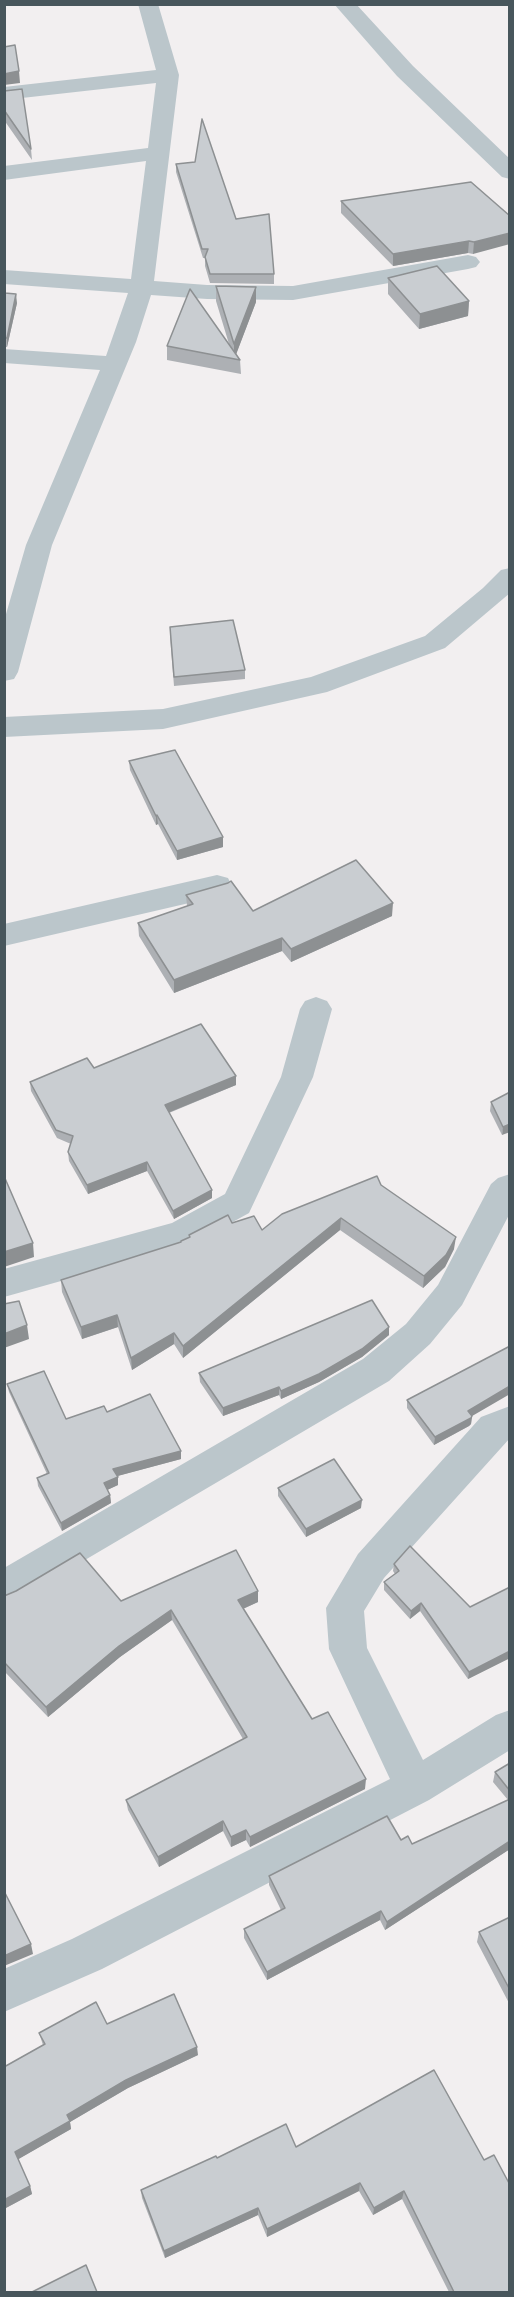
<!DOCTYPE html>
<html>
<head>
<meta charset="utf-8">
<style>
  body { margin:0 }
  #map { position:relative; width:514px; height:2297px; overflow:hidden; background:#f2eff0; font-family:"DejaVu Sans",sans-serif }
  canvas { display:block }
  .frame { position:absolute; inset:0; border:6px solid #48565c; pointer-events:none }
</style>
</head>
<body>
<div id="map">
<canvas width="514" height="2297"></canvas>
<div class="frame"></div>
</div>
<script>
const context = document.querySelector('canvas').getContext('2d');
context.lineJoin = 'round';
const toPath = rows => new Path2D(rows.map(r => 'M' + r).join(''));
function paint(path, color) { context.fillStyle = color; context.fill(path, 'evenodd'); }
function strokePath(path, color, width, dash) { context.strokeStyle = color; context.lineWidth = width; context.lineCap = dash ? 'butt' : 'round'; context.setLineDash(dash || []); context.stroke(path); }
const street = toPath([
  [138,4,158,4,179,75,154,281,207,285,293,286,468,255,476,257,480,262,476,267,468,269,293,300,207,299,151,295,136,342,52,545,18,672,14,679,4,681,4,621,26,545,100,370,4,363,4,349,106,356,128,293,4,284,4,270,131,279,146,161,4,180,4,166,148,148,156,83,4,100,4,87,156,70,138,4],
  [334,4,356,4,413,66,510,159,510,179,502,177,397,76,334,4],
  [510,568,510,593,445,648,327,692,163,729,4,737,4,717,163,709,311,677,425,636,483,588,501,570,510,568],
  [217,875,228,878,232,886,228,894,4,946,4,924,217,875],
  [316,997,327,1001,332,1009,313,1077,249,1213,193,1244,4,1297,4,1269,172,1223,225,1194,281,1077,300,1009,305,1001,316,997],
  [510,1174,510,1213,462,1305,430,1344,389,1381,17,1600,4,1605,4,1568,363,1359,406,1324,438,1285,491,1184,498,1178,510,1174],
  [510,1406,510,1438,384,1578,364,1611,367,1648,423,1760,496,1715,510,1710,510,1750,429,1800,102,1969,4,2012,4,1969,72,1939,390,1779,329,1649,326,1608,358,1554,481,1417,510,1406]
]);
const wall = toPath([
  [4,91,31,149,32,160,4,120],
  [176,164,236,219,274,274,274,284,210,283,205,266,205,258,203,258,176,172],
  [341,201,510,216,473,254,468,253,393,266,341,213],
  [388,278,469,301,468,316,419,329,388,294],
  [216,286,256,302,236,354,240,360,241,374,167,360,167,346,229,344,216,301],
  [4,292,17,303,7,347,4,347],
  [170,636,245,670,245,679,174,686],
  [129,761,223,837,223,847,177,860,158,824,156,825,130,770],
  [186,895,253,911,392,916,291,962,282,951,174,993,139,936,138,923,187,906],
  [94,1068,236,1076,236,1085,169,1113,212,1190,212,1198,174,1219,147,1171,88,1194,69,1161,68,1152,71,1144,57,1138,31,1091,30,1082],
  [510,1092,502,1135,490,1111,491,1102],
  [381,1185,454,1249,445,1267,423,1288,340,1230,183,1358,174,1344,132,1370,118,1327,82,1339,62,1292,61,1280,181,1243,181,1241,189,1238,189,1235,232,1223,262,1230],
  [389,1327,389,1335,362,1357,319,1382,281,1399,279,1395,223,1416,200,1382,199,1373],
  [7,1384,66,1419,107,1412,181,1451,181,1459,117,1476,118,1485,107,1490,110,1495,111,1503,62,1531,38,1486,37,1478,47,1474,9,1392],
  [407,1400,472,1416,471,1424,469,1426,434,1445,407,1408],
  [278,1488,361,1508,306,1537,278,1496],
  [394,1564,470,1607,510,1587,510,1658,468,1679,420,1611,410,1619,384,1590,384,1582,395,1574,393,1571],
  [4,1596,121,1601,258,1602,243,1609,312,1719,365,1789,250,1847,246,1840,231,1847,223,1831,159,1867,128,1810,126,1800,243,1739,172,1620,120,1657,48,1717,4,1671],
  [510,1763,510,1849,385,1930,380,1920,267,1980,244,1938,244,1929,281,1910,269,1885,269,1876,401,1840,412,1844,508,1800,493,1782,495,1772],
  [510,1917,510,2005,477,1942,479,1932],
  [107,2024,198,2055,128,2088,70,2122,71,2129,18,2159,30,2186,32,2194,4,2209,4,2067,43,2045,39,2033],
  [434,2070,510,2292,449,2292,402,2199,373,2215,359,2191,267,2237,258,2215,165,2258,142,2198,141,2190,217,2158,296,2147]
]);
const shadedWall = toPath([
  [19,71,20,83,4,85,4,74],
  [510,233,510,244,473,254,474,242],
  [469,241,468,253,393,266,393,254],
  [256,287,256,302,234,360,234,344],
  [16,294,17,303,7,347,7,338],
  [469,301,468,316,419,329,420,314],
  [157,815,158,824,156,825,156,816],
  [223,837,223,847,177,860,177,851],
  [393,903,392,916,291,962,291,949],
  [282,938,282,951,174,993,174,980],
  [236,1076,236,1085,165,1114,165,1105],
  [510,1124,510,1132,502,1135,503,1127],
  [147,1162,147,1171,88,1194,87,1185],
  [212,1190,212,1198,174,1219,173,1211],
  [341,1218,340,1230,183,1358,183,1346],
  [456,1237,454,1249,445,1267,423,1288,424,1276],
  [33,1243,34,1257,4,1267,4,1252],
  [117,1315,118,1327,82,1339,81,1327],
  [27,1325,29,1339,4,1348,4,1334],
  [389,1327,389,1335,362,1357,319,1382,281,1399,281,1391],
  [174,1333,174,1344,132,1370,131,1358],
  [510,1386,510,1394,467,1419,468,1411],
  [279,1387,279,1395,223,1416,223,1408],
  [472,1416,471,1424,469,1426,434,1445,435,1437],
  [181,1451,181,1459,114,1477,113,1469],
  [118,1477,118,1485,105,1491,104,1483],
  [110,1495,111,1503,62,1531,61,1523],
  [362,1500,361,1508,306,1537,306,1529],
  [258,1591,258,1602,238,1611,238,1600],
  [421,1603,420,1611,410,1619,411,1611],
  [171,1610,172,1620,120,1657,48,1717,46,1707,119,1646],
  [510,1651,510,1658,468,1679,469,1672],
  [366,1779,365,1789,250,1847,250,1837],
  [223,1821,223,1831,159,1867,158,1857],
  [246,1830,246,1840,231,1847,231,1837],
  [510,1841,510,1849,385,1930,387,1922],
  [381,1911,380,1920,267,1980,267,1972],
  [31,1944,33,1954,4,1966,4,1956],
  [197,2047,198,2055,128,2088,70,2122,71,2129,17,2160,15,2152,67,2115,126,2080],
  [360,2183,359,2191,267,2237,267,2229],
  [30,2186,32,2194,4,2209,4,2200],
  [404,2191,402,2199,373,2215,374,2208],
  [258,2208,258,2215,165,2258,164,2251]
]);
const building = toPath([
  [15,45,19,71,4,74,4,47,15,45],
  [22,89,31,149,4,110,4,91,22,89],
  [202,119,236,219,269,214,274,274,210,274,205,257,208,249,202,249,176,164,195,162,202,119],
  [471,182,510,216,510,233,474,242,469,241,393,254,341,201,471,182],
  [437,266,469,301,420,314,388,278,437,266],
  [216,286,256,287,234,344,216,286],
  [190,289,240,360,167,346,190,289],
  [4,292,5,293,16,294,7,338,4,338,4,292],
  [233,620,245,670,174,677,170,627,233,620],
  [175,750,223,837,177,851,157,815,156,816,129,761,175,750],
  [356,860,393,903,291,949,282,938,174,980,138,923,193,904,186,895,228,883,231,881,253,911,356,860],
  [201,1024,236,1076,165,1105,212,1190,173,1211,147,1162,87,1185,68,1152,73,1136,56,1130,30,1082,87,1058,94,1068,201,1024],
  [510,1092,510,1124,503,1127,491,1102,510,1092],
  [4,1176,33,1243,4,1252,4,1176],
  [377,1176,381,1185,456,1237,446,1255,424,1276,341,1218,183,1346,174,1333,131,1358,117,1315,81,1327,61,1280,181,1242,181,1241,190,1237,189,1235,228,1215,232,1223,254,1216,262,1230,282,1214,377,1176],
  [372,1300,389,1327,362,1349,319,1374,281,1391,279,1387,223,1408,199,1373,372,1300],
  [19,1301,27,1325,4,1334,4,1304,19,1301],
  [510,1346,510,1386,468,1411,472,1416,471,1418,435,1437,407,1400,510,1346],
  [44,1371,66,1419,104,1406,107,1412,150,1394,181,1451,113,1469,118,1477,104,1483,110,1495,61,1523,37,1478,49,1473,7,1384,44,1371],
  [334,1459,362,1500,306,1529,278,1488,334,1459],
  [410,1546,470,1607,510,1587,510,1651,469,1672,421,1603,411,1611,384,1582,399,1571,394,1564,410,1546],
  [236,1550,258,1591,238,1600,312,1719,328,1712,366,1779,250,1837,246,1830,231,1837,223,1821,158,1857,126,1800,247,1737,171,1610,119,1646,46,1707,4,1662,4,1596,16,1591,80,1553,121,1601,236,1550],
  [510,1763,510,1791,495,1772,510,1763],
  [510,1799,510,1841,387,1922,381,1911,267,1972,244,1929,285,1908,269,1876,387,1816,401,1840,408,1836,412,1844,510,1799],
  [4,1891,31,1944,4,1956,4,1891],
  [510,1917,510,1990,479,1932,510,1917],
  [174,1994,197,2047,126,2080,67,2115,70,2121,15,2152,30,2186,4,2200,4,2067,45,2044,39,2033,96,2002,107,2024,174,1994],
  [434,2070,484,2160,494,2155,510,2185,510,2292,454,2292,404,2191,374,2208,360,2183,267,2229,258,2208,164,2251,141,2190,216,2156,217,2158,286,2124,296,2147,434,2070],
  [86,2265,97,2292,32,2292,86,2265]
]);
paint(street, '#bbc6cb');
paint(wall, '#adb0b4');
paint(shadedWall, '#8d9092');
paint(building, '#c9cdd1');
strokePath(building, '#8d9092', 1.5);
</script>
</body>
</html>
